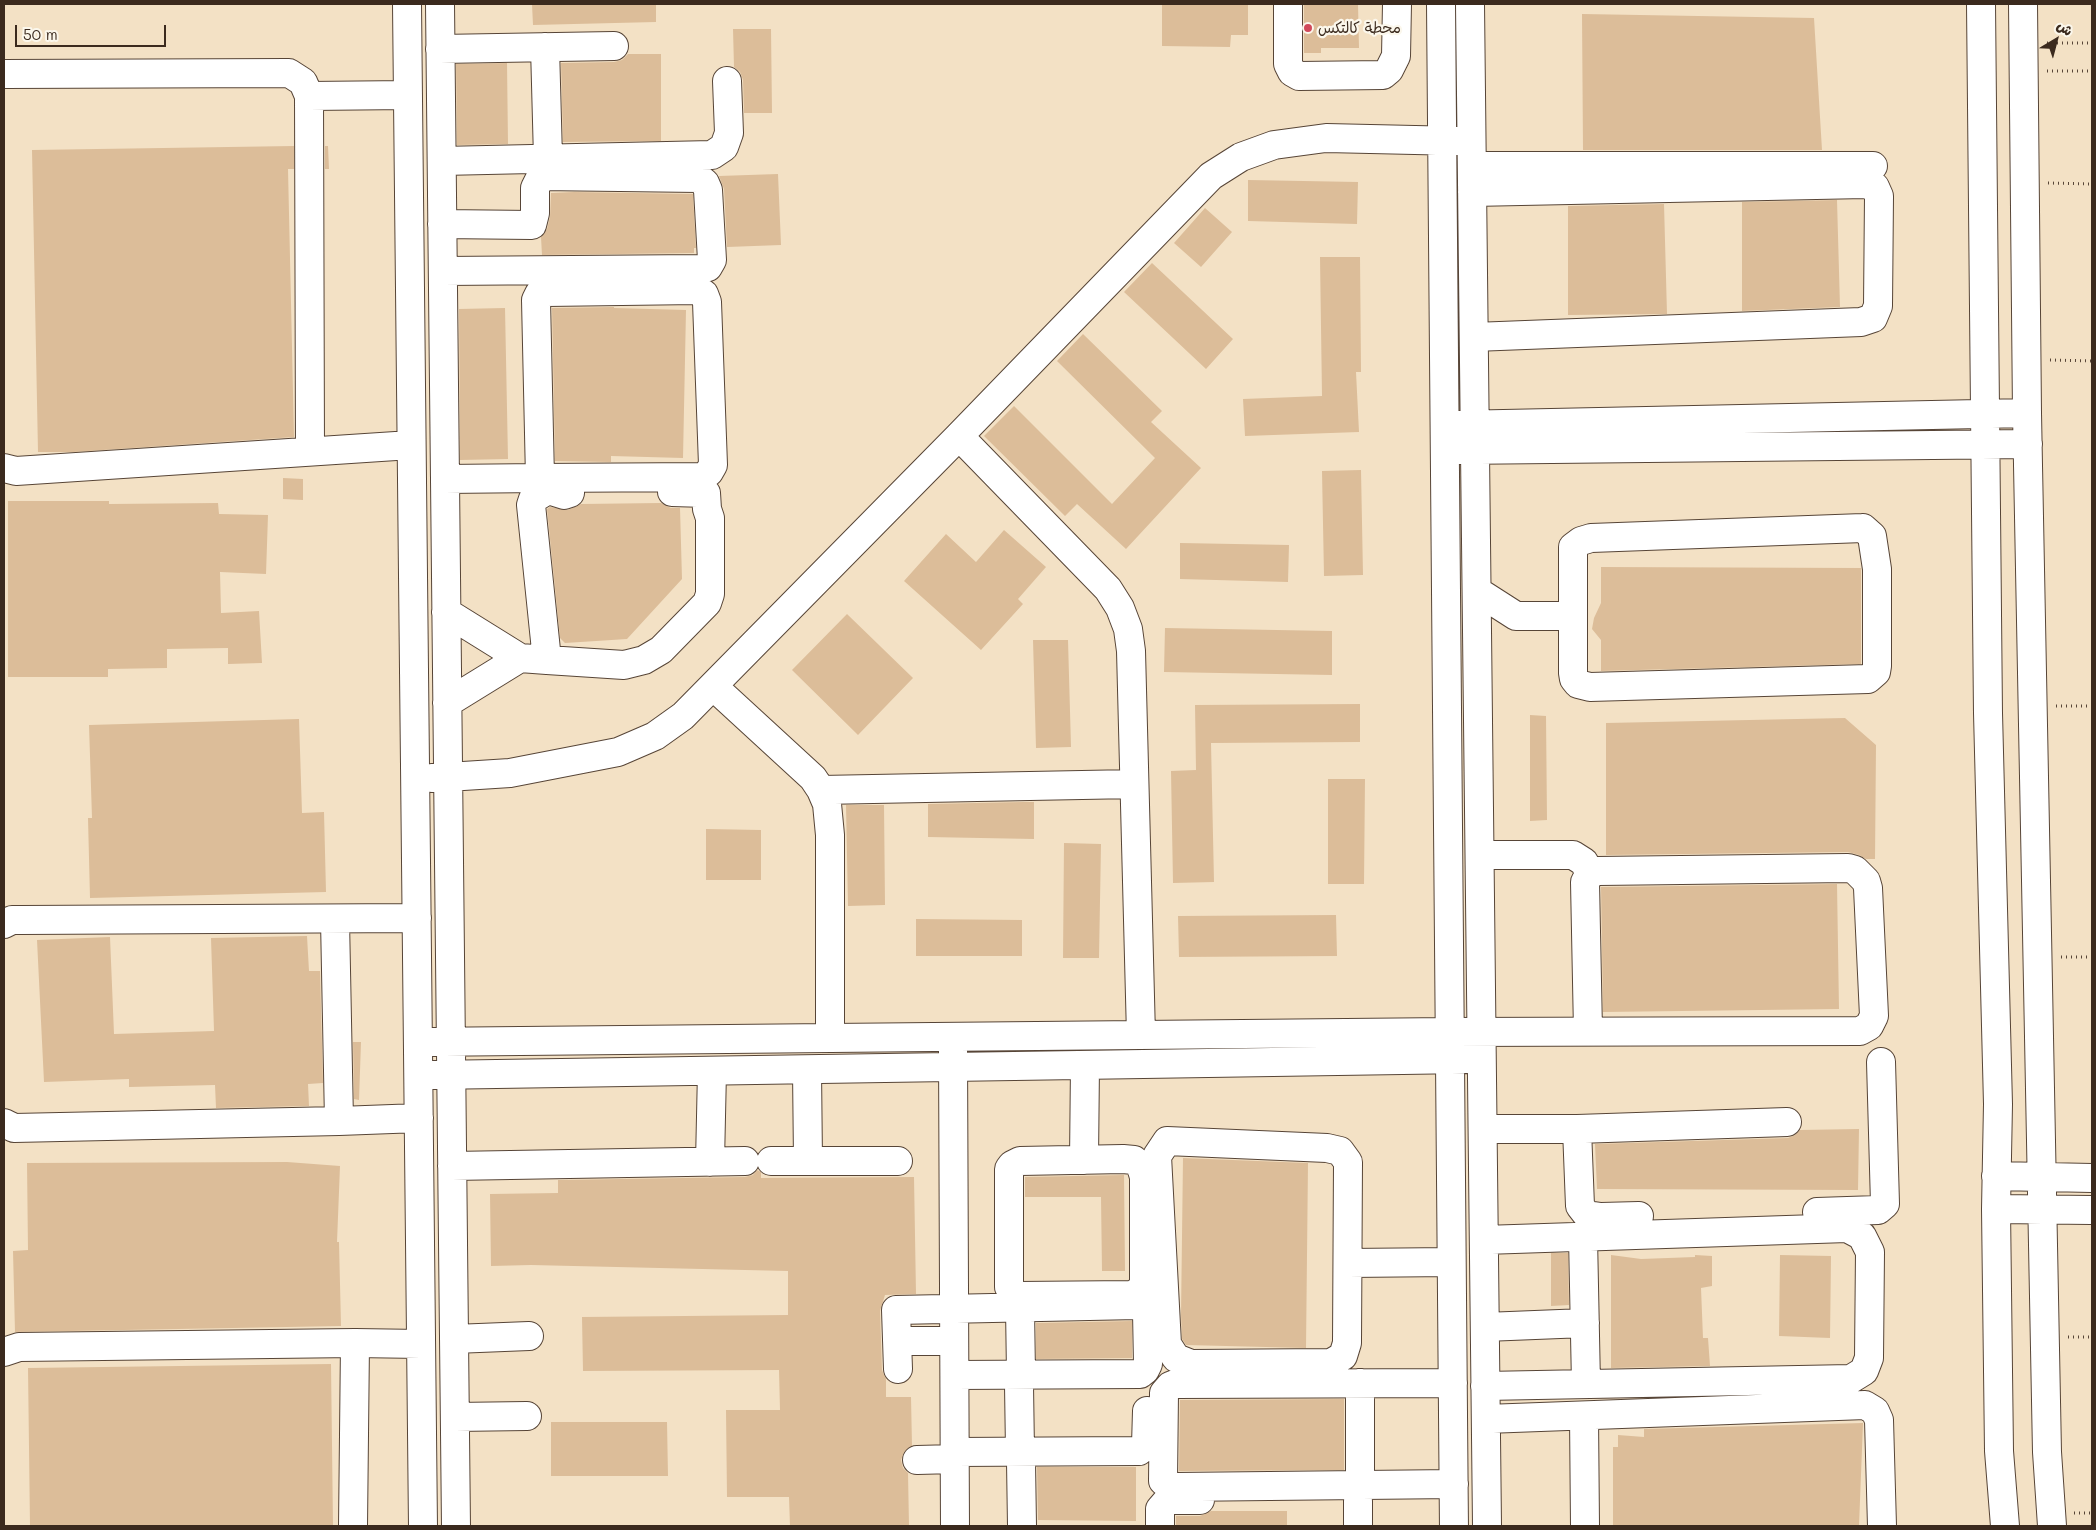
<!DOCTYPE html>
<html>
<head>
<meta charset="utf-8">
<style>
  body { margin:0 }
  #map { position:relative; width:2096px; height:1530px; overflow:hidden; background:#f3e1c5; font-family:Mali,"Playpen Sans Arabic",sans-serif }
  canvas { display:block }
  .frame { position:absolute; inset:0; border:5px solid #3b2a1e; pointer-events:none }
  .north { position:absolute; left:2031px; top:15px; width:50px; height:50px; -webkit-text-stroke:4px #fbf7ec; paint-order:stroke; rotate:37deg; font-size:14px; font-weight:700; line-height:20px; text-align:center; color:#3b2a1e }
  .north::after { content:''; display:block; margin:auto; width:18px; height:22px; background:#3b2a1e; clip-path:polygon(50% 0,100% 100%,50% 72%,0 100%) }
  .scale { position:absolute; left:15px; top:25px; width:151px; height:22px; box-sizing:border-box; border:2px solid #3b2a1e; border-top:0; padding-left:6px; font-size:15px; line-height:18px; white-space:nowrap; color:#3b2a1e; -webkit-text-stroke:4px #fbf7ec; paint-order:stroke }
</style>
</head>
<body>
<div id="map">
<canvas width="2096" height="1530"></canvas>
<div class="frame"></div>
<div class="north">ش</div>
<div class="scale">50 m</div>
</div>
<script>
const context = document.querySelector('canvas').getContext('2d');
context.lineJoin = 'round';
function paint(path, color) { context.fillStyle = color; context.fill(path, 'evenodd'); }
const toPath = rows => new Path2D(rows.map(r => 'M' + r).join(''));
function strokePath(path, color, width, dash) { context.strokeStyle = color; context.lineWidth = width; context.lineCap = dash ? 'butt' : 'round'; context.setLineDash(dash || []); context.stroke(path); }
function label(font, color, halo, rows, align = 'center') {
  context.font = font + ' Mali,"Playpen Sans Arabic",sans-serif'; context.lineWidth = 4.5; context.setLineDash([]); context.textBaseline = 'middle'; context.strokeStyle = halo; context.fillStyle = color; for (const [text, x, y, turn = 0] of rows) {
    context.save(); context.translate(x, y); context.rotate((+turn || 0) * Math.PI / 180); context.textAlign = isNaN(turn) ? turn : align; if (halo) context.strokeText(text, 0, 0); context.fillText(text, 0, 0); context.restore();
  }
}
const building = toPath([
  [532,4,656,4,656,22,533,25],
  [1162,4,1248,4,1248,35,1231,35,1230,47,1162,46],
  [1304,4,1358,4,1359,48,1321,48,1321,53,1304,53],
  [1582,14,1814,18,1822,150,1583,150],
  [733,29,771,29,772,113,744,113,743,80,740,72,734,67],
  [628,54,661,54,661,141,563,142,561,63,614,62,622,60],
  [507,63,508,144,457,145,456,64],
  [294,146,294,169,288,169,294,437,74,452,38,452,32,150],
  [325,146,328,146,329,169,325,169],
  [778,174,781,245,727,247,724,189,719,176],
  [1248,180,1358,182,1357,224,1248,221],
  [574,192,693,194,696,248,694,248,694,253,542,255,541,237,547,229,550,217,551,193],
  [1837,200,1840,307,1742,311,1742,202],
  [1664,204,1667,314,1568,315,1568,206],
  [1205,208,1232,232,1201,267,1174,243],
  [1320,257,1360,257,1361,372,1356,372,1359,432,1245,436,1243,399,1322,396],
  [1152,263,1233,339,1206,369,1124,292],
  [614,307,614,308,686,310,683,458,611,456,611,462,555,461,552,308],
  [505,308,508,459,460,460,459,309],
  [1083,334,1162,411,1151,422,1201,468,1126,549,1077,504,1065,516,984,436,1014,406,1112,504,1155,458,1057,361],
  [1361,470,1363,575,1324,576,1322,471],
  [283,478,303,479,303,500,283,499],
  [8,501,109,501,109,504,218,503,219,514,268,515,266,574,220,572,221,613,259,611,262,663,228,664,228,648,167,649,167,668,108,669,108,677,8,677],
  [661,503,671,508,680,508,682,579,627,639,565,643,560,638,547,509,550,507,568,510,581,504],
  [1004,530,1046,567,1018,599,1023,604,981,650,904,581,946,534,976,562],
  [1180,543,1289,545,1288,582,1180,579],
  [1601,567,1861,568,1861,664,1601,671,1601,640,1592,629,1594,618,1601,603],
  [847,614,913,678,858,735,792,670],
  [1165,628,1332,631,1332,675,1164,672],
  [1033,640,1068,640,1071,747,1036,748],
  [1360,704,1360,742,1211,743,1214,882,1173,883,1171,771,1196,770,1195,705],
  [1530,715,1546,716,1547,820,1530,821],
  [1845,718,1876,745,1875,859,1866,859,1859,855,1848,852,1606,855,1606,723],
  [299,719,302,813,324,812,326,892,90,898,88,818,92,818,89,725],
  [1328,779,1365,779,1364,884,1328,884],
  [1023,802,1034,802,1034,839,928,837,928,804],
  [846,805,884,805,885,905,848,906],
  [706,829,761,830,761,880,706,880],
  [1064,843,1101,844,1099,958,1063,958],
  [1837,884,1839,1009,1603,1012,1601,887],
  [1336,915,1337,956,1179,957,1178,916],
  [916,919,1022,920,1022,956,916,956],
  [307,936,309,971,320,971,323,1083,308,1084,309,1106,216,1108,215,1085,129,1087,129,1079,44,1082,37,940,110,937,114,1034,214,1031,211,938],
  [353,1042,361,1042,359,1100,354,1099],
  [1859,1129,1858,1190,1597,1189,1595,1144,1788,1138,1795,1135,1800,1130],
  [1183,1158,1308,1163,1306,1348,1186,1345,1182,1339,1181,1315],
  [287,1162,340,1166,337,1242,339,1242,341,1326,15,1332,13,1251,28,1250,27,1163],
  [757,1170,761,1172,761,1178,914,1177,916,1294,885,1295,880,1311,882,1370,886,1379,886,1397,911,1397,912,1446,904,1452,901,1460,903,1468,908,1473,909,1526,790,1526,789,1497,727,1497,726,1410,780,1410,779,1370,583,1371,582,1317,788,1315,788,1271,531,1265,491,1266,490,1194,558,1193,558,1180,745,1177,753,1175],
  [1124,1175,1125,1271,1102,1271,1101,1197,1025,1197,1025,1177],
  [1551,1253,1568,1253,1569,1305,1551,1306],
  [1611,1255,1641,1259,1695,1257,1695,1255,1712,1256,1712,1286,1701,1288,1703,1338,1708,1338,1710,1366,1611,1368],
  [1780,1255,1831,1256,1830,1338,1779,1336],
  [1132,1321,1132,1358,1036,1359,1036,1323],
  [331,1364,333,1526,30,1526,28,1368],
  [1344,1399,1344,1470,1179,1471,1180,1400],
  [551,1422,667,1422,668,1476,551,1476],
  [1863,1423,1859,1526,1613,1526,1613,1447,1618,1447,1618,1435,1644,1437,1644,1429],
  [1037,1467,1136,1467,1136,1521,1038,1520],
  [1211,1511,1287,1511,1287,1526,1176,1526,1176,1516,1200,1516]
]);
const path = toPath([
  [2047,43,2092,43],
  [2047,71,2092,71],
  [2048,183,2092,184],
  [2050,360,2092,361],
  [2056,706,2092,706],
  [2061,957,2092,957],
  [2068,1337,2092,1337],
  [2074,1513,2092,1513]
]);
const minor = toPath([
  [407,4,423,1526],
  [440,4,456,1526],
  [1288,4,1288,64,1292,72,1299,76,1383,75,1389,70,1396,56,1397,4],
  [1441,4,1454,1526],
  [1470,4,1487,1526],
  [1981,4,1988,713,1998,1104,1996,1209,1999,1451,2005,1526],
  [2023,4,2027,413,2047,1452,2052,1526],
  [545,47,548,158],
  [440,49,614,46],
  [4,74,289,73,303,82,309,96,408,95],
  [309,96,310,451],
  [442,161,712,155,724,147,729,133,727,81],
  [1472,166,1873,166],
  [1472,192,1865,184,1875,187,1879,196,1878,306,1873,318,1861,322,1474,337],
  [442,224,532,225,535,213,535,188,541,176,699,178,705,183,708,190,712,260,708,267,701,269,443,271],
  [1456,425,2027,413],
  [959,436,1108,589,1120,608,1128,629,1131,651,1141,1035],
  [1456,450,2028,444],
  [4,468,16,471,411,445],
  [445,479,540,478,536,300,539,294,546,292,697,290,704,294,707,302,713,465,709,472,703,477,540,478],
  [1863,528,1872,536,1877,569,1877,666,1876,672,1868,679,1590,687,1578,684,1574,679,1573,673,1573,547,1581,541,1591,538,1863,528],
  [1477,591,1516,616,1573,616],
  [446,612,520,658,547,660,531,505,533,499,548,490,564,495,570,493],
  [547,660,624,665,644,660,661,650,707,603,710,594,710,518,707,509,706,493,672,492],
  [714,687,813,778,821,790,827,804,830,835,830,1038],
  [447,703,520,658],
  [432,778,510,773,618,752,655,736,683,716,959,436,1211,176,1241,157,1274,145,1326,138,1459,141],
  [821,790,1134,784],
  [1480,855,1573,855,1584,862,1590,874],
  [335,920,339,1121],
  [4,924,12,920,21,920,417,918],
  [418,1042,1449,1032,1860,1031,1869,1026,1874,1016,1868,888,1866,881,1855,870,1848,868,1598,871,1590,874,1585,882,1588,1031],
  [953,1050,955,1526],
  [807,1070,808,1161],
  [432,1075,1467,1059],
  [4,1123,14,1128,339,1121,419,1118],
  [1483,1129,1577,1129,1787,1122],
  [1577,1129,1580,1206,1587,1215,1601,1217,1639,1216],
  [1167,1141,1327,1148,1340,1151,1348,1162,1347,1343,1343,1356,1331,1363,1191,1364,1176,1358,1167,1344,1157,1156,1167,1141],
  [1123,1159,1134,1160,1141,1167,1144,1177,1144,1286,1142,1289,1133,1295,1019,1296,1015,1294,1009,1287,1009,1169,1012,1165,1020,1161,1123,1159],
  [1084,1160,1085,1065],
  [771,1161,898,1161],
  [710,1162,712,1071],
  [452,1166,745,1161],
  [1996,1176,2092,1178],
  [1996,1209,2092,1210],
  [1817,1212,1878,1210,1885,1204,1881,1062],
  [1583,1237,1586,1384],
  [1484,1240,1847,1228,1862,1236,1870,1252,1869,1358,1864,1371,1851,1379,1485,1386],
  [1348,1263,1451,1262],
  [1020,1308,1021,1374],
  [1485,1327,1585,1323],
  [454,1339,529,1336],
  [897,1341,954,1341],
  [4,1352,19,1347,355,1343,421,1344],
  [898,1369,896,1310,1137,1305,1147,1312,1148,1364,1145,1370,1140,1374,955,1375],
  [1453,1383,1175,1384,1170,1386,1164,1393,1163,1481,1169,1486,1177,1487,1454,1484],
  [1019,1385,1020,1451],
  [1584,1416,1585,1526],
  [455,1417,527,1416],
  [1486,1419,1865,1405,1875,1411,1879,1420,1882,1526],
  [955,1452,1139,1451,1146,1445,1147,1411],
  [917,1460,955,1459],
  [1021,1462,1022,1526],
  [1360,1485,1360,1383],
  [1358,1501,1358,1526],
  [353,1526,355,1343],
  [1160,1526,1160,1509,1166,1502,1170,1500,1200,1500]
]);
const markers = [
  [1308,28,5,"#d1495b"]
];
const poiNames = [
  ["محطة كالتكس",1318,28]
];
paint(building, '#dcbd99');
strokePath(minor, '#574537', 30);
strokePath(path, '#574537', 3, [1, 4]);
strokePath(minor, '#fff', 28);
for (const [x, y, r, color] of markers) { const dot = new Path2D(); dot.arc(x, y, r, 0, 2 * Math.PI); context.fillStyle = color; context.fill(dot); strokePath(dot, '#fbf7ec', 2); }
label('15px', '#3b2a1e', '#fbf7ec', poiNames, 'left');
</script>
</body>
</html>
